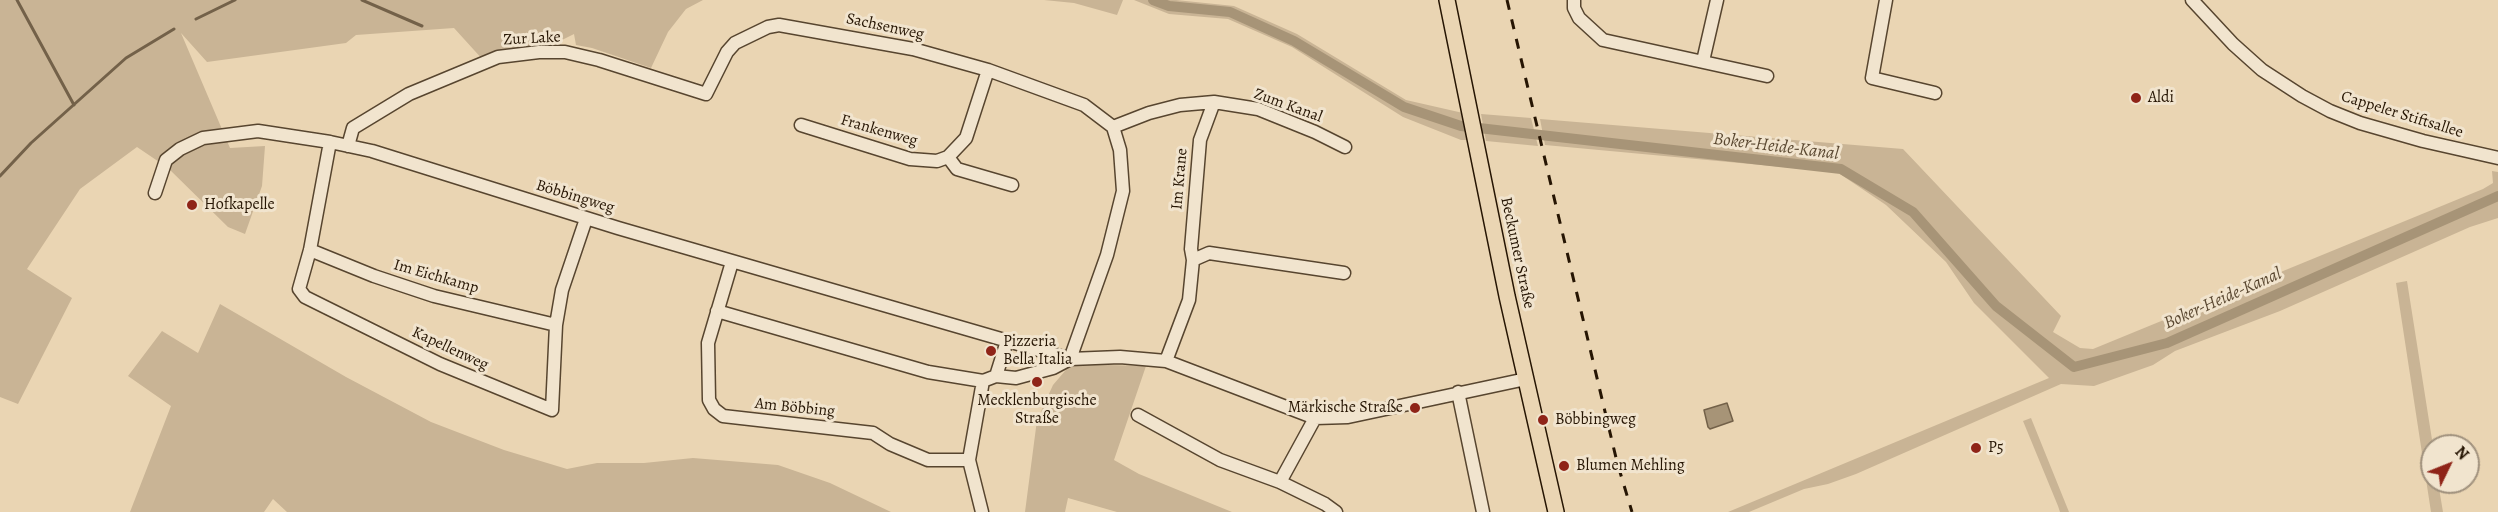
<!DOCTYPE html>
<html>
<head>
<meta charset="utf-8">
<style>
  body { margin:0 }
  #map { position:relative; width:2498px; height:512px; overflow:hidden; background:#ead5b3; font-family:Alegreya,serif }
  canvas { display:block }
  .north { position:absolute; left:2420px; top:434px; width:60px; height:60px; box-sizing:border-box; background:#f1e4ce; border:2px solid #a0917d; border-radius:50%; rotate:47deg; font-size:16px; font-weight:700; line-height:24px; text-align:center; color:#261503 }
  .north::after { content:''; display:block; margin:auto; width:21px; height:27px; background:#8f2418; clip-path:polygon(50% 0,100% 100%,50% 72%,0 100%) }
</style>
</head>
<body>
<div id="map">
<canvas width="2498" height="512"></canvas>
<div class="north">N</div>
</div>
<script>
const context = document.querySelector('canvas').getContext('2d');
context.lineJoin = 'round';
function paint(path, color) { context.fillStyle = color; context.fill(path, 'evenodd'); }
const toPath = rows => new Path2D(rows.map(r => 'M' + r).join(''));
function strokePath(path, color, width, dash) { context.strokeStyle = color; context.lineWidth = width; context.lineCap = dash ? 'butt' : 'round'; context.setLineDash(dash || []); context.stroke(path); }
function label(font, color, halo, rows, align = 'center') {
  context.font = font + ' Alegreya,serif'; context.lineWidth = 6; context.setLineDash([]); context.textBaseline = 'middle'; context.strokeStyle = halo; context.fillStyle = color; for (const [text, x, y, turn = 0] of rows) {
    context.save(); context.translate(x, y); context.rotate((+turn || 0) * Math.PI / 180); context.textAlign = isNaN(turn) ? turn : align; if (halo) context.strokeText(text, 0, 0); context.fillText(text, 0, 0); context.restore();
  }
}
const green = toPath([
  [0,0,703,0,686,9,668,32,651,68,592,48,576,45,574,34,548,47,484,61,454,28,356,35,346,43,207,62,181,33,230,148,265,146,262,186,245,234,228,227,168,168,137,147,80,189,27,269,72,298,18,404,0,397],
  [1044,0,1123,0,1117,15,1074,3],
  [1134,0,1176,0,1234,6,1297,34,1406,100,1463,113,1468,140,1461,140,1403,117,1292,47,1228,19,1169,14],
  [1481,114,1531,118,1538,146,1486,141],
  [1540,119,1903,149,2061,316,2053,332,2080,348,2093,349,2483,189,2493,183,2492,171,2498,172,2498,218,2470,227,2280,311,2175,351,2153,365,2094,386,2061,384,1856,474,1828,484,1804,489,1749,512,1728,512,2049,378,1974,303,1946,262,1886,205,1837,172,1545,145],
  [2407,281,2433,446,2432,482,2438,482,2443,512,2431,512,2396,283],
  [220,304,346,377,431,422,504,450,567,469,597,463,644,463,693,458,778,465,830,483,891,512,287,512,273,499,264,512,130,512,171,406,128,376,162,331,198,353],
  [1071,364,1146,366,1114,460,1139,474,1232,512,1117,512,1068,498,1065,512,1025,512,1037,420,1053,385],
  [2031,418,2069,512,2060,512,2058,506,2023,421]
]);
const water = toPath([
  [1727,403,1733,421,1710,429,1708,427,1704,410,1727,403]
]);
const stream = toPath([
  [17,0,74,105],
  [362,0,422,26],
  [196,19,235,0],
  [0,176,31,143,126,58,174,29]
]);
const canal = toPath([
  [1153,0,1169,6,1230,12,1294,41,1404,107,1461,126,1841,169,1913,212,1996,306,2074,367,2167,343,2498,196]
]);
const minor = toPath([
  [1574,0,1574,8,1579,18,1603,40,1767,76],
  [1886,0,1872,78,1935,93],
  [2192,0,2233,44,2262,70,2302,96,2330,111,2360,123,2423,141,2498,158],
  [1703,61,1717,0],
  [801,125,910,159,937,161,948,157,966,138,988,70],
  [1113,127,1149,113,1180,105,1214,102,1258,109,1315,132,1345,147],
  [330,142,310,250,299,289,305,297,440,364,552,410,556,325,562,290,586,219],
  [348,146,353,128,409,94,498,57,539,52,565,52,599,60,706,94,727,52,735,43,768,27,779,25,913,49,988,70,1084,105,1113,127,1120,150,1123,191,1107,255,1070,359],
  [948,157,957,169,1012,185],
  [155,193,166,160,180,149,203,138,258,131,330,142,372,151,618,228,1070,359,1120,357,1166,361,1315,418,1348,417,1526,379],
  [310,250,374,276,434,296,556,325],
  [1193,260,1191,249,1200,140,1214,102],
  [732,262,708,343,709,400,714,409,723,416,873,433,890,444,928,460,969,460],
  [717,311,928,372,983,381],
  [1166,361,1189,300,1193,260,1209,253,1344,273],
  [996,376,1007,341],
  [1458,392,1483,512],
  [1138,415,1220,460,1280,482],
  [1315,418,1280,482,1325,504,1336,512],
  [982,512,969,460,983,381,996,376,1016,378,1053,368,1070,359]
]);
const major = toPath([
  [1447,0,1507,296,1556,512]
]);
const rail = toPath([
  [1507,0,1617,462,1632,512]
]);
const markers = [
  [2136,98,6,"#8f2418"],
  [192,205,6,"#8f2418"],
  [991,351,6,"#8f2418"],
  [1037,382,6,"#8f2418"],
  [1415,408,6,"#8f2418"],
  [1543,420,6,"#8f2418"],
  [1976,448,6,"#8f2418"],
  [1564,466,6,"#8f2418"]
];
const streetNames = [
  ["Sachsenweg",885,27,12],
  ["Zur Lake",532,39,-3],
  ["Zum Kanal",1288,106,20],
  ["Cappeler Stiftsallee",2402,115,17],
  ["Frankenweg",879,131,16],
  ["Im Krane",1180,179,-85],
  ["Böbbingweg",575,197,17],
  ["Beckumer Straße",1517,253,78],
  ["Im Eichkamp",436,277,16],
  ["Kapellenweg",450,349,25],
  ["Am Böbbing",795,408,6]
];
const poiNames = [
  ["Aldi",2148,98],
  ["Hofkapelle",204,205],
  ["Pizzeria",1003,342],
  ["Bella Italia",1003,360],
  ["Mecklenburgische",1037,401,"center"],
  ["Straße",1037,419,"center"],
  ["Märkische Straße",1403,408,"right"],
  ["Böbbingweg",1555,420],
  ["P5",1988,448],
  ["Blumen Mehling",1576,466]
];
const waterNames = [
  ["Boker-Heide-Kanal",1776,147,7],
  ["Boker-Heide-Kanal",2223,299,-24]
];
paint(green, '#c9b495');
paint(water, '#a79477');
strokePath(water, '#736149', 1.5);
strokePath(stream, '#736149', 3);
strokePath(canal, '#a79477', 10);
strokePath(minor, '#57452f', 15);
strokePath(major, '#261503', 18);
strokePath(minor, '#f1e4ce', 12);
strokePath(major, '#ead5b3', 15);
strokePath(rail, '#261503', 3, [10, 10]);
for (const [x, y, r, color] of markers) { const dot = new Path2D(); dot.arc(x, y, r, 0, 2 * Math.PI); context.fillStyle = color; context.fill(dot); strokePath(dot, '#f1e4ce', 2); }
label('16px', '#261503', '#f1e4ce', streetNames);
label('16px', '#261503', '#f1e4ce', poiNames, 'left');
label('italic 18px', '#5a4831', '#f1e4ce', waterNames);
</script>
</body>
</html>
